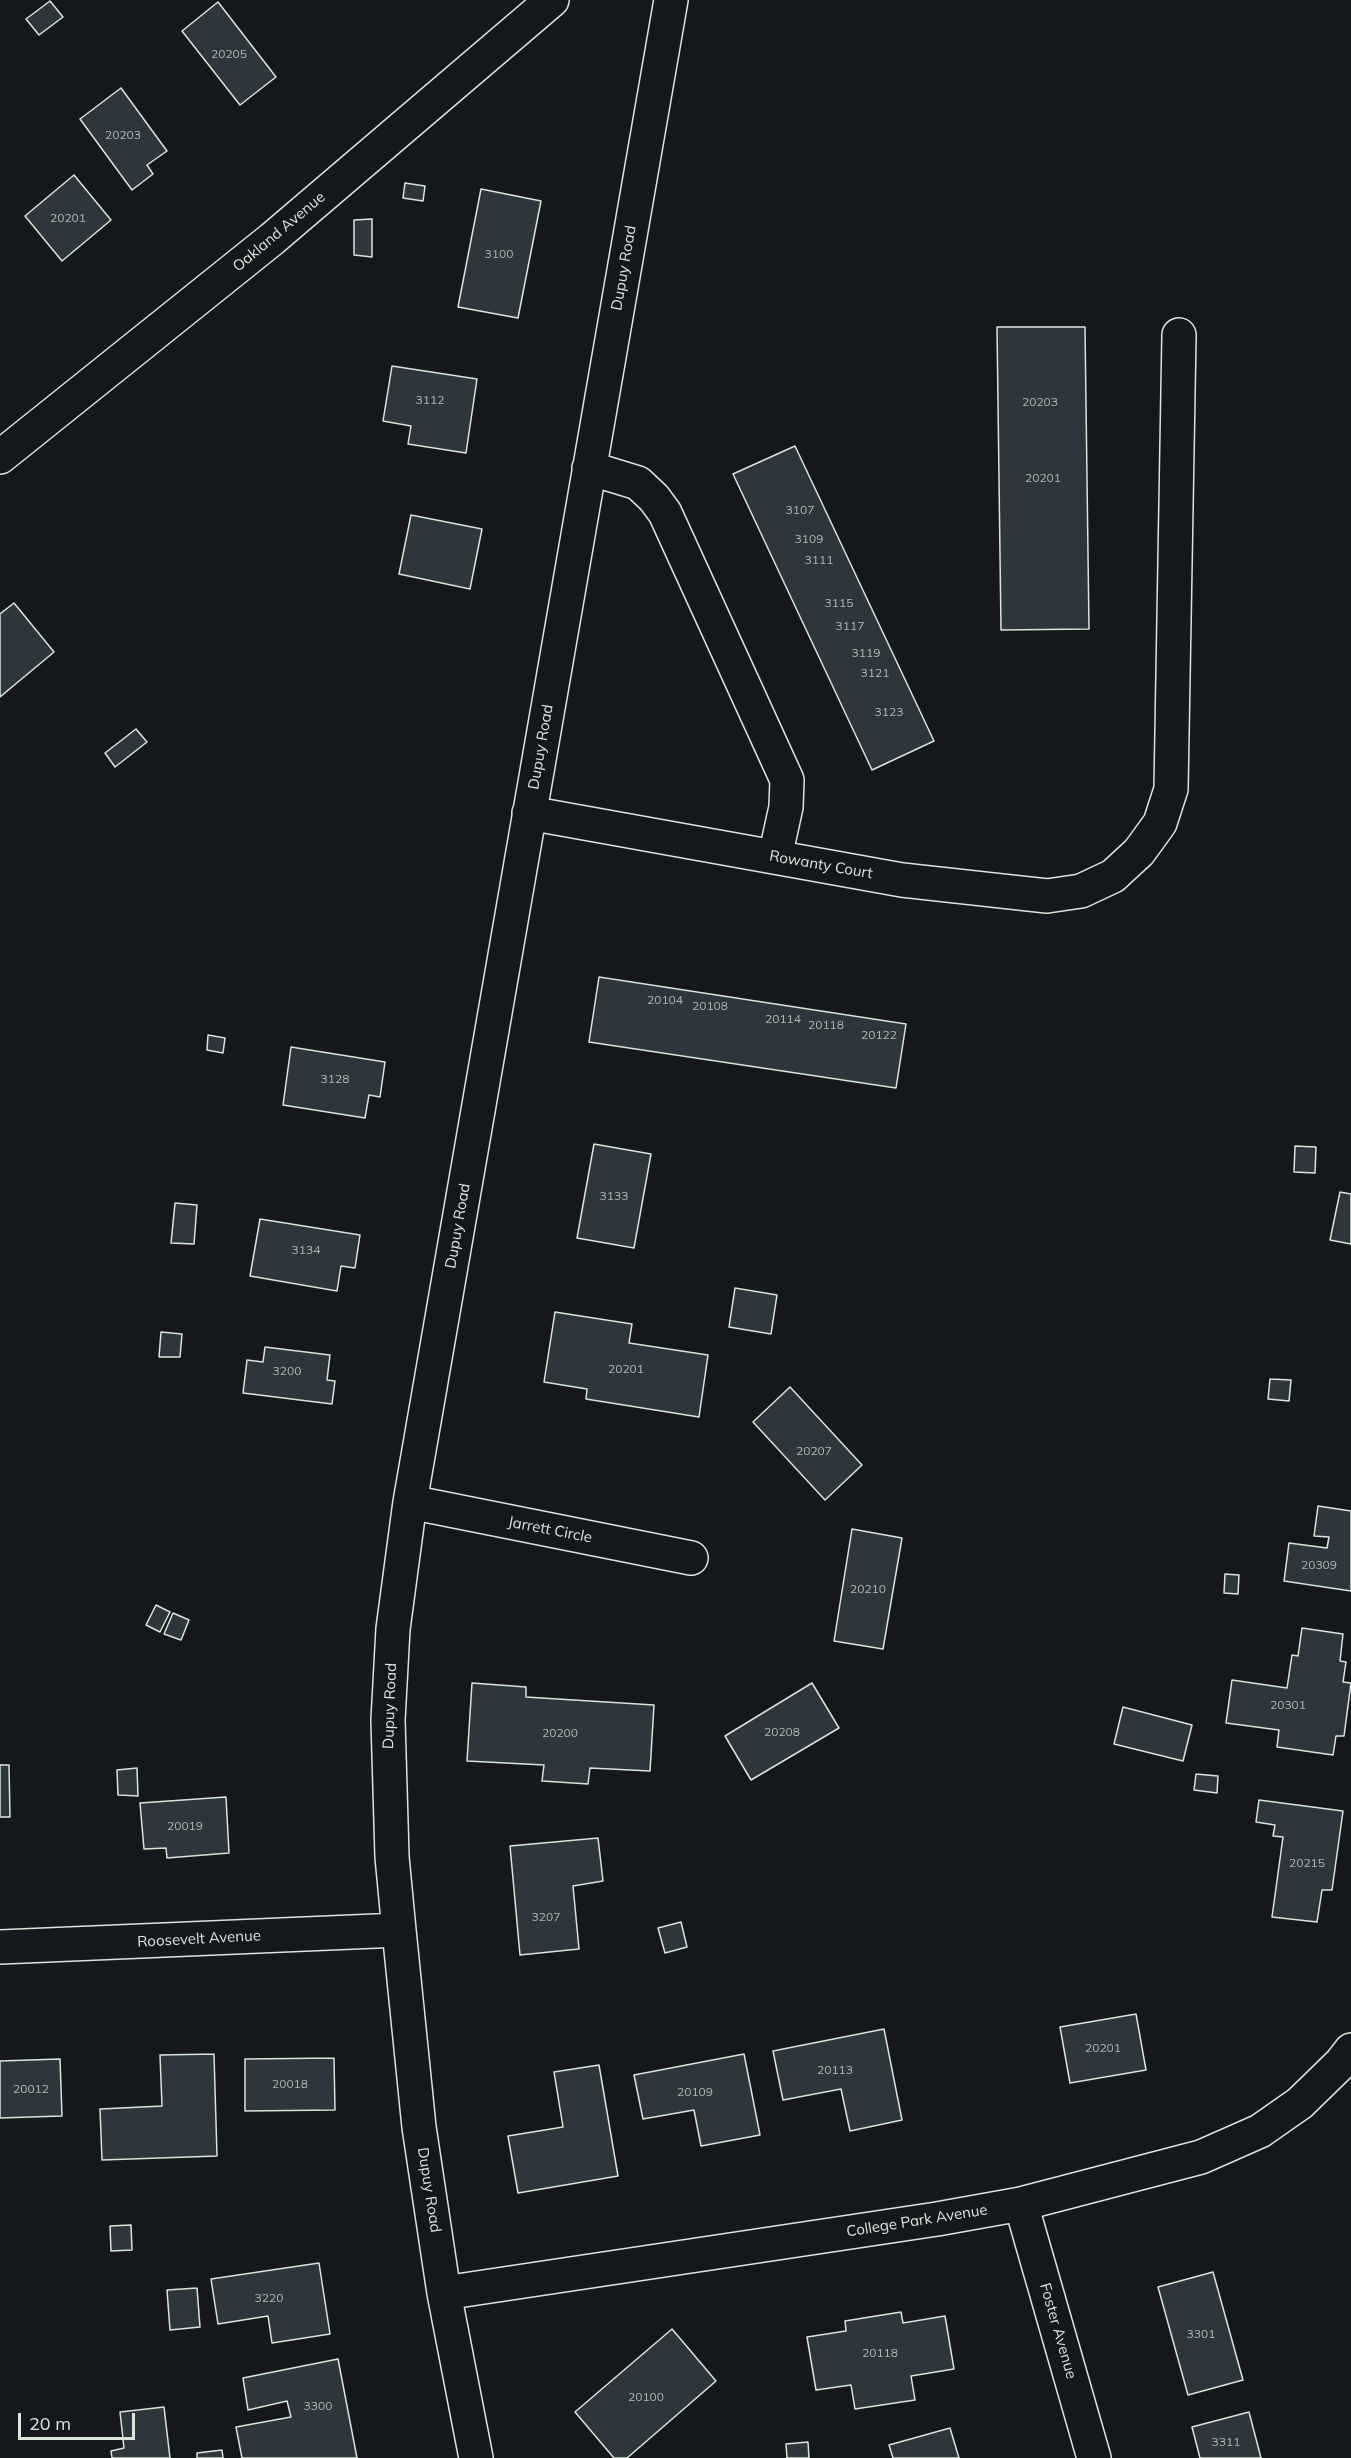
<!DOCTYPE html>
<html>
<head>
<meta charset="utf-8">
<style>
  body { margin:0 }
  #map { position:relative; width:1351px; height:2458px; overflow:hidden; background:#14181c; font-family:Mulish,sans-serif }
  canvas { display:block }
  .scale { position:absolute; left:18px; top:2413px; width:117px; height:27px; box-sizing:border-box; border:3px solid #d8e6dc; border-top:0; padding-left:8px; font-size:18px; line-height:21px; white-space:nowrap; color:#d8e6dc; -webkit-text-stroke:4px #14181c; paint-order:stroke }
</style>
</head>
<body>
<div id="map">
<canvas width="1351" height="2458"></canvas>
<div class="scale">20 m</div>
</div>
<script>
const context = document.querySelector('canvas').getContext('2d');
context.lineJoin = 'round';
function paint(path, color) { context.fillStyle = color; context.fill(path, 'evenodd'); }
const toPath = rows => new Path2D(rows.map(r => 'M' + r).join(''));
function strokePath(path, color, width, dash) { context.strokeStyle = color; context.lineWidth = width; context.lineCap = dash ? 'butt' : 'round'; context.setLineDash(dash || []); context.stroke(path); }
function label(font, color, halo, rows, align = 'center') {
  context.font = font + ' Mulish,sans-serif'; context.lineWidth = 4.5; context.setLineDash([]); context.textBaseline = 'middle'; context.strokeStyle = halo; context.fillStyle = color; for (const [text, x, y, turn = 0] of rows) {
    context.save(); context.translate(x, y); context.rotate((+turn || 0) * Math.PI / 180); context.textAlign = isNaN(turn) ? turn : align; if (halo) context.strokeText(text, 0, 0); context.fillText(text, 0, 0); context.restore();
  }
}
const building = toPath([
  [50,1,63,17,39,35,26,19,50,1],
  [218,2,276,77,240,105,182,31,218,2],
  [121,88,167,151,147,165,153,174,132,190,80,119,121,88],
  [74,175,111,220,62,261,25,216,74,175],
  [405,183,425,186,423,201,403,198,405,183],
  [481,189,541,201,518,318,458,307,481,189],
  [372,219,372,257,354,255,354,220,372,219],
  [997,327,1085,327,1089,629,1001,630,997,327],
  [392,366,477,379,466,453,408,444,411,426,383,421,392,366],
  [795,446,934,741,872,770,733,474,795,446],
  [411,515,482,529,470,589,399,574,411,515],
  [14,603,54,652,0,697,0,614,14,603],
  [136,729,147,742,115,767,105,753,136,729],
  [599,977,906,1024,896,1088,589,1042,599,977],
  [208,1035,225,1038,223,1053,207,1050,208,1035],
  [291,1047,385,1062,380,1097,369,1095,365,1118,283,1105,291,1047],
  [594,1144,651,1154,634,1248,577,1238,594,1144],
  [1295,1146,1316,1147,1315,1173,1294,1172,1295,1146],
  [1340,1192,1351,1194,1351,1244,1330,1240,1340,1192],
  [175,1203,197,1205,194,1244,171,1243,175,1203],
  [260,1219,360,1235,355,1268,341,1266,337,1291,250,1276,260,1219],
  [735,1288,777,1295,771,1334,729,1327,735,1288],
  [555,1312,632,1324,629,1343,708,1355,699,1417,586,1399,587,1389,544,1382,555,1312],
  [161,1332,182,1334,180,1357,159,1357,161,1332],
  [265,1347,330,1355,327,1380,335,1381,332,1404,243,1393,247,1360,263,1362,265,1347],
  [1270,1379,1291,1380,1289,1401,1268,1399,1270,1379],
  [790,1387,862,1465,825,1500,753,1422,790,1387],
  [1318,1506,1351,1511,1351,1591,1284,1581,1289,1543,1327,1548,1329,1537,1314,1536,1318,1506],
  [852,1529,902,1538,883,1649,834,1641,852,1529],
  [1225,1574,1239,1575,1238,1594,1224,1593,1225,1574],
  [156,1605,170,1612,160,1632,146,1625,156,1605],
  [173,1613,189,1620,181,1640,164,1634,173,1613],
  [1302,1628,1343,1634,1340,1661,1346,1662,1343,1682,1351,1683,1344,1736,1336,1736,1333,1755,1277,1747,1279,1730,1226,1723,1232,1680,1287,1688,1292,1655,1298,1656,1302,1628],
  [472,1683,526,1687,526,1697,654,1705,650,1771,590,1768,588,1784,542,1781,544,1765,467,1761,472,1683],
  [812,1683,839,1728,751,1780,725,1736,812,1683],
  [1123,1707,1192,1725,1183,1761,1114,1744,1123,1707],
  [0,1765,9,1765,10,1817,0,1817,0,1765],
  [137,1768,138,1796,118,1795,117,1770,137,1768],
  [1196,1774,1218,1776,1217,1793,1194,1790,1196,1774],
  [226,1797,229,1853,167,1858,166,1848,144,1849,140,1803,226,1797],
  [1259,1800,1343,1811,1332,1890,1322,1890,1317,1922,1272,1917,1283,1837,1273,1836,1275,1825,1256,1822,1259,1800],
  [598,1838,603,1881,573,1886,579,1949,520,1955,510,1846,598,1838],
  [681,1922,687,1947,665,1953,658,1928,681,1922],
  [1136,2014,1146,2070,1070,2083,1060,2027,1136,2014],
  [884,2029,902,2120,850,2131,841,2089,783,2100,773,2051,884,2029],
  [214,2054,217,2156,102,2160,100,2109,162,2106,160,2055,214,2054],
  [744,2054,760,2135,701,2146,694,2110,643,2119,634,2075,744,2054],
  [334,2058,335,2110,245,2111,245,2059,334,2058],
  [60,2059,62,2116,0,2118,0,2061,60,2059],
  [599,2065,618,2176,518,2193,508,2136,563,2127,554,2072,599,2065],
  [131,2225,132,2250,111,2251,110,2226,131,2225],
  [319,2263,330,2334,272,2343,268,2316,218,2324,211,2279,319,2263],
  [1213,2272,1243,2380,1188,2395,1158,2287,1213,2272],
  [197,2288,200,2327,170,2330,167,2290,197,2288],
  [901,2312,903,2323,945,2316,954,2369,911,2376,915,2400,855,2409,851,2385,816,2390,807,2337,846,2331,845,2321,901,2312],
  [672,2329,716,2381,627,2458,614,2458,575,2412,672,2329],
  [338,2359,357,2458,242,2458,236,2427,291,2417,287,2401,248,2410,243,2378,338,2359],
  [164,2407,170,2458,112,2458,111,2451,124,2448,120,2412,164,2407],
  [1249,2412,1261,2458,1200,2458,1192,2427,1249,2412],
  [950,2428,959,2458,893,2458,889,2445,950,2428],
  [808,2442,809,2458,787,2458,786,2444,808,2442],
  [222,2450,223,2458,197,2458,197,2453,222,2450]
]);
const minor = toPath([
  [0,457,272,239,552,0],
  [589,468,638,483,654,498,665,513,787,780,786,807,775,857],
  [529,813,902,880,1047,896,1081,891,1113,876,1139,852,1160,823,1171,789,1179,335],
  [410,1502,691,1558],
  [0,1947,399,1930],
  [1021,2204,1094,2458],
  [444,2293,937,2219,1021,2204,1201,2157,1260,2131,1300,2103,1341,2063,1351,2050],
  [476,2458,444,2293,419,2127,399,1930,392,1857,388,1720,393,1629,410,1502,671,0]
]);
const numberNames = [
  ["20205",229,54],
  ["20203",123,135],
  ["20201",68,218],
  ["3100",499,254],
  ["3112",430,400],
  ["20203",1040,402],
  ["20201",1043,478],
  ["3107",800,510],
  ["3109",809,539],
  ["3111",819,560],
  ["3115",839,603],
  ["3117",850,626],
  ["3119",866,653],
  ["3121",875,673],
  ["3123",889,712],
  ["20104",665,1000],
  ["20108",710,1006],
  ["20114",783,1019],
  ["20118",826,1025],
  ["20122",879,1035],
  ["3128",335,1079],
  ["3133",614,1196],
  ["3134",306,1250],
  ["20201",626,1369],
  ["3200",287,1371],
  ["20207",814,1451],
  ["20309",1319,1565],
  ["20210",868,1589],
  ["20301",1288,1705],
  ["20208",782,1732],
  ["20200",560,1733],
  ["20019",185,1826],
  ["20215",1307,1863],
  ["3207",546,1917],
  ["20201",1103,2048],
  ["20113",835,2070],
  ["20018",290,2084],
  ["20012",31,2089],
  ["20109",695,2092],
  ["3220",269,2298],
  ["3301",1201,2334],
  ["20118",880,2353],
  ["20100",646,2397],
  ["3300",318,2406],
  ["3311",1226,2442]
];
const streetNames = [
  ["Oakland Avenue",279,232,-40],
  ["Dupuy Road",624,268,-80],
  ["Dupuy Road",541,747,-80],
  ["Rowanty Court",821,865,10],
  ["Dupuy Road",458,1226,-80],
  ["Jarrett Circle",550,1530,11],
  ["Dupuy Road",390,1706,-88],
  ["Roosevelt Avenue",199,1939,-3],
  ["Dupuy Road",429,2190,81],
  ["College Park Avenue",917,2221,-9],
  ["Foster Avenue",1058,2331,74]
];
paint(building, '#2c363c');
strokePath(building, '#d8e6dc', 1.5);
strokePath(minor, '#d8e6dc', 36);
strokePath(minor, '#14181c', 33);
label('12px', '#adbab4', null, numberNames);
label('15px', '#d8e6dc', '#14181c', streetNames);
</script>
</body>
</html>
